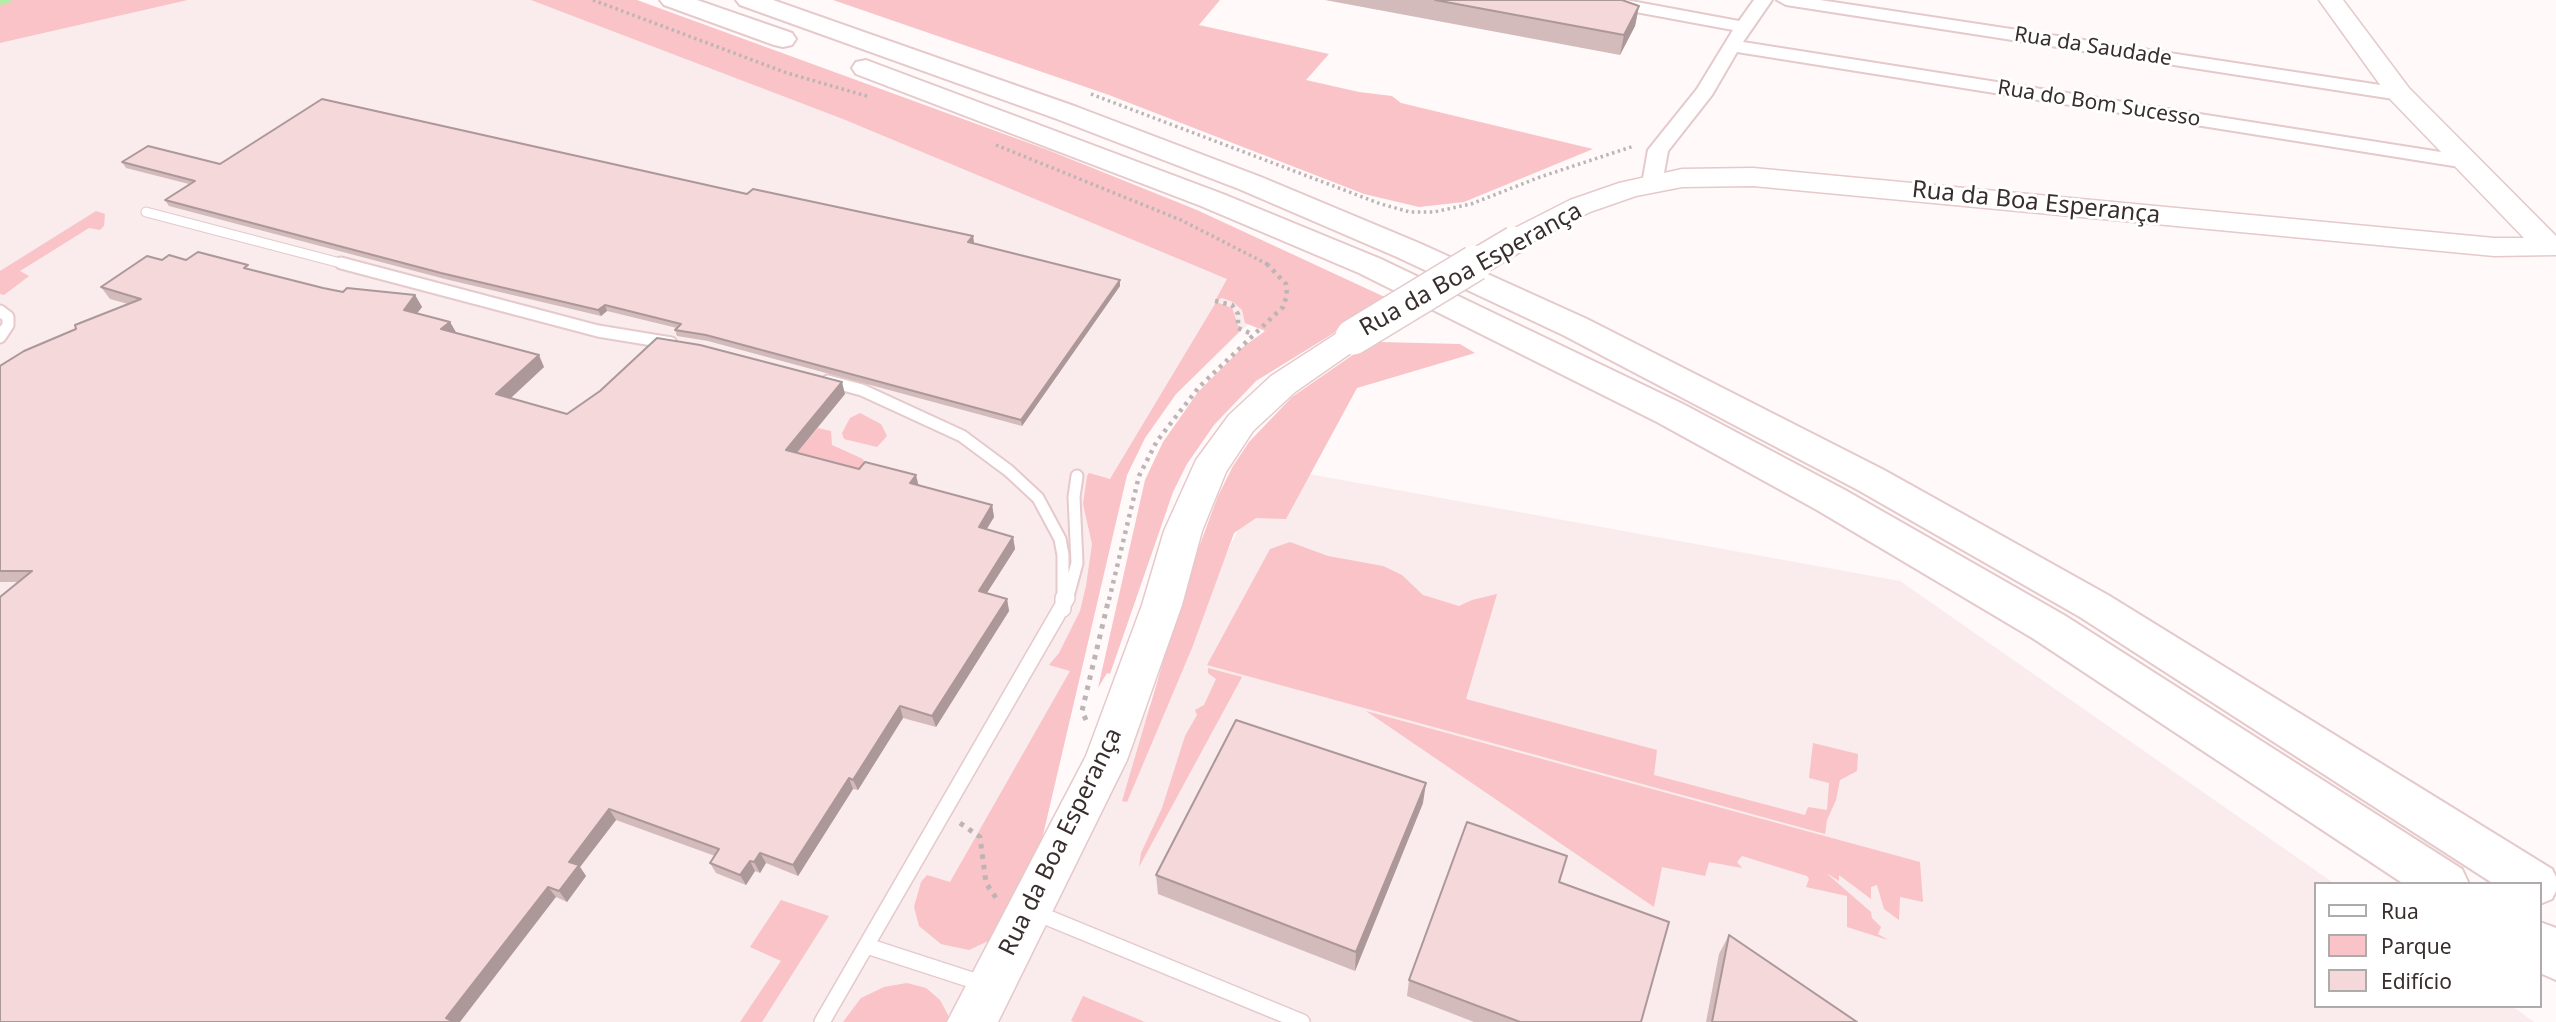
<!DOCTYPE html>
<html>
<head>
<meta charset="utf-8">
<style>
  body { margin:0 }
  #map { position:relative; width:2556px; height:1022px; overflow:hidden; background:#fff9f9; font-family:"Noto Sans",sans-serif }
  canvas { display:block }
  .legend { position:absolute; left:2314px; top:882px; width:228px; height:126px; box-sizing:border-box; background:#fff; border:2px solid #b0abab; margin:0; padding:9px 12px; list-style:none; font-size:21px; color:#392e2e }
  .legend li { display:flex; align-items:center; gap:14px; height:35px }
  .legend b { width:35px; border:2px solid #b0abab }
</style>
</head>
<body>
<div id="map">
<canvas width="2556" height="1022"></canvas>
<ul class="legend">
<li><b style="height:9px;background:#fff"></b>Rua</li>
<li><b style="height:19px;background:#f9c3c7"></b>Parque</li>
<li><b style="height:19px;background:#f5d8da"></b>Edifício</li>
</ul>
</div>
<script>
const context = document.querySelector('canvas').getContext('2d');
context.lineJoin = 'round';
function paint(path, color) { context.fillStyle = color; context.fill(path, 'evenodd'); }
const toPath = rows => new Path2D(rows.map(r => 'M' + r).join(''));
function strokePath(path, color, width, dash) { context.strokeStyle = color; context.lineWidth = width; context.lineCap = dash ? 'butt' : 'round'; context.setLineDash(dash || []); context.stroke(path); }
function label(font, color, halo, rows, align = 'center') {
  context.font = font + ' "Noto Sans",sans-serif'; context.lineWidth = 6; context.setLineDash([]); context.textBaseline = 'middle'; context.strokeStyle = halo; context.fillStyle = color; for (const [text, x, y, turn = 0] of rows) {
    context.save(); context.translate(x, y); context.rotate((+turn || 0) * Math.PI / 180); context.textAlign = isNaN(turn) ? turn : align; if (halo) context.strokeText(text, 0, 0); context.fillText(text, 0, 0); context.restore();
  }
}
const built = toPath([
  [188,0,586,0,1247,256,1269,304,1176,394,1145,438,1127,475,1043,835,1025,877,951,1022,0,1022,0,43],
  [1270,467,1900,581,2335,884,2316,884,2316,1006,2512,1006,2534,1022,990,1022]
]);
const green = toPath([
  [0,0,188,0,0,43],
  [531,0,637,0,1048,150,1197,210,1389,299,1256,381,1214,425,1187,464,1173,492,1110,674,1107,673,1098,688,1145,480,1163,442,1198,392,1243,347,1265,331,1245,323,1242,310,1233,302,1222,298,1215,301,1227,279,843,119],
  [833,0,1220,0,1199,25,1329,54,1306,80,1359,92,1392,96,1401,103,1593,149,1464,202,1419,207,1364,194,1109,95],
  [96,211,105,214,104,226,100,230,89,228,20,271,29,276,4,295,0,294,0,271],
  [1219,303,1232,308,1240,331,1176,394,1145,438,1127,475,1043,835,1022,885,1002,929,988,941,969,950,941,944,919,926,914,907,921,882,927,875,950,882,1070,671,1049,665,1059,653,1080,611,1086,586,1092,544,1083,504,1087,476,1089,473,1110,479,1215,304],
  [1380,342,1460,344,1475,353,1357,388,1286,519,1256,518,1234,533,1192,648,1127,802,1122,801,1189,574,1218,496,1233,466,1249,442,1292,397,1357,352],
  [860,413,881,424,887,436,877,447,844,439,842,433,850,418],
  [818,428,831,431,832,445,863,459,869,473,790,461],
  [1290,542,1328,556,1383,566,1402,575,1423,595,1459,606,1472,600,1497,594,1466,699,1657,750,1654,775,1805,815,1808,807,1827,810,1829,783,1809,778,1813,743,1858,754,1857,771,1840,780,1836,800,1827,820,1825,834,1207,665,1270,549],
  [1208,668,1242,677,1139,867,1141,853,1162,808,1185,736,1197,715,1195,710,1204,705,1216,679,1208,673],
  [1366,711,1920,862,1923,902,1900,897,1899,920,1884,909,1877,885,1871,887,1871,899,1839,875,1839,881,1826,873,1871,912,1872,918,1881,927,1878,934,1888,940,1847,927,1847,896,1806,887,1809,879,1807,876,1742,856,1737,862,1742,868,1709,862,1705,876,1662,867,1654,907],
  [781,900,829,916,762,1022,740,1022,781,961,750,947],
  [907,983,926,988,940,1000,948,1015,948,1022,843,1022,861,998,884,987],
  [1083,996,1145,1022,1074,1022,1071,1021]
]);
const stream = toPath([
  [0,2,8,0]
]);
const pathFar2 = toPath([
  [593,0,787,73,870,97],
  [1091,94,1381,204,1410,212,1434,212,1471,204,1540,177,1634,146],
  [996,145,1181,220,1269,265]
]);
const pathFar1 = toPath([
  [1215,301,1232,305,1238,314,1238,328,1252,334],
  [1109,600,1139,476,1157,441,1199,387,1283,307,1287,295,1286,284,1266,263]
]);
const path = toPath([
  [1086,720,1082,711,1109,598],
  [960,823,980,837,986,883,996,898]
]);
const laneFar2 = toPath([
  [146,212,348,265]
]);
const laneFar1 = toPath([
  [341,263,598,331,671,343],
  [0,311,8,317,8,325,0,337],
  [828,381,862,390,962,436,1009,471,1038,498,1060,539,1063,555,1063,600],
  [1067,600,1077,563,1074,497,1077,476]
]);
const lane = toPath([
  [1063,598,1063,609],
  [1034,912,1302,1022],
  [867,946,984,984],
  [822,1022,1067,598]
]);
const street = toPath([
  [1589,0,1626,0,1739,21,1754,0,1772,0,1743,42,2466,156,2473,158,2476,162,2473,166,2466,168,1737,52,1712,95,1668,151,1662,184,1659,188,1652,190,1645,188,1642,184,1648,150,1697,89,1733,30,1598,5,1589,0],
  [1777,0,1820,0,2400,88,2409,94,2400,100,1786,5,1777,0]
]);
const secondary = toPath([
  [2319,0,2343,0,2409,88,2556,236,2556,255,2494,256,1753,186,1682,187,1636,196,1590,212,1525,246,1514,249,1503,246,1499,240,1503,234,1570,200,1619,183,1682,169,1753,168,2494,238,2524,238,2391,100,2319,0],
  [1353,326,1364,330,1369,337,1364,344,1295,392,1253,431,1226,472,1202,531,1182,605,1127,760,998,1022,947,1022,1086,756,1142,605,1164,531,1196,460,1229,415,1271,376,1342,330,1353,326]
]);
const highway = toPath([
  [660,0,697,0,792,33,796,39,792,45,783,47,774,45,664,5,660,0],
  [736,0,773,0,1077,107,1261,177,1419,243,1587,319,1884,470,2108,595,2552,869,2556,877,2556,891,2552,899,2540,904,2540,884,2494,884,2080,617,1858,490,1563,335,1397,257,1239,189,1057,119,740,5,736,0],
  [866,60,1223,194,1381,259,1683,404,1845,490,2064,615,2462,869,2469,884,2404,884,2034,639,1817,510,1657,422,1359,273,1201,206,856,74,852,68,856,62,866,60],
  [2540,922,2556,928,2556,980,2540,973,2540,922]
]);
const secondaryBridgeFar1 = toPath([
  [1472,265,1514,240]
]);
const secondaryBridge = toPath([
  [1353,337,1475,263]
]);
const wall = toPath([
  [1325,0,1622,0,1639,6,1635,26,1620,55],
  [122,162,220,164,747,194,974,242,973,244,1120,286,1022,426,708,341,677,336,675,330,677,328,607,311,601,316,445,279,169,206,165,200,189,184,126,168],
  [162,260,252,270,323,288,343,292,415,295,422,307,417,313,450,322,456,333,544,367,511,398,567,414,845,394,797,453,992,505,994,517,987,529,1013,537,1015,549,987,593,1007,599,1009,611,936,727,903,718,858,790,853,789,798,876,766,863,760,873,755,871,746,885,716,873,710,863,715,856,616,820,580,867,586,876,567,902,556,897,18,582,0,582,0,366,128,304,110,299,101,287],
  [1423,803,1355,971,1158,894,1156,875],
  [1559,882,1641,1022,1474,1022,1407,996,1409,980],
  [1729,935,1857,1022,1706,1022,1719,954]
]);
const shadedWall = toPath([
  [1639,6,1635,26,1620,55,1624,35],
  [973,236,974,242,969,248,968,242],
  [1120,280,1120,286,1022,426,1021,420],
  [415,295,422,307,411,321,404,310],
  [605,305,607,311,601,316,598,310],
  [450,322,457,334,441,329],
  [539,355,544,367,502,406,496,394],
  [842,382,845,394,790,461,786,450],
  [916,475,919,487,910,483],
  [992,505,994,517,981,538,979,527],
  [1013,537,1015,549,981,602,979,591],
  [1007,599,1009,611,936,727,932,716],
  [900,706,903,718,858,790,853,780],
  [849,778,853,789,798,876,793,865],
  [1426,783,1423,803,1355,971,1356,952],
  [609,809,616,820,580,867,586,876,567,902,559,891,569,862],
  [760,853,766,863,760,873,754,862],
  [750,861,755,871,746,885,740,875],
  [548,887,556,897,460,1022,450,1022,446,1018]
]);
const building = toPath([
  [1435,0,1622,0,1639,6,1624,35,1435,0],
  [322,99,747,194,753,189,973,236,968,242,1120,280,1021,420,706,335,675,330,681,324,605,305,598,310,441,273,165,200,195,181,122,162,148,146,220,164,322,99],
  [198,252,248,265,244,268,323,288,343,292,347,288,415,295,404,310,450,322,441,329,539,355,496,394,567,414,600,391,657,338,700,345,842,382,786,450,859,469,865,462,916,475,910,483,992,505,979,527,1013,537,979,591,1007,599,932,716,900,706,853,780,849,778,793,865,760,853,754,862,750,861,740,875,710,863,719,849,609,809,569,862,579,865,559,891,548,887,446,1018,454,1022,0,1022,0,597,32,571,0,571,0,366,24,351,76,329,75,325,141,299,101,287,147,256,162,260,169,255,186,260,198,252],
  [1236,720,1426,783,1356,952,1156,875,1236,720],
  [1467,822,1567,856,1559,882,1669,922,1641,1022,1520,1022,1409,980,1467,822],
  [1729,935,1857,1022,1712,1022,1729,935]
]);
const farStreetnames = [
  ["Rua da Saudade",2093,47,9],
  ["Rua do Bom Sucesso",2099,104,9]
];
const streetNames = [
  ["Rua da Boa Esperança",2036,203,6],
  ["Rua da Boa Esperança",1471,270,-29],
  ["Rua da Boa Esperança",1061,842,-64]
];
paint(built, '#faebec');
paint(green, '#f9c3c7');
strokePath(stream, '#b5eca7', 6);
strokePath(laneFar2, '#e5c9cb', 11);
strokePath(laneFar1, '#e5c9cb', 15);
strokePath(lane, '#e5c9cb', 18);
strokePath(street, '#e5c9cb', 4);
strokePath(secondary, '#e5c9cb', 3);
strokePath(highway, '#e5c9cb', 4);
strokePath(pathFar2, '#bdb5b5', 3.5, [2.5, 3.5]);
strokePath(pathFar1, '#bdb5b5', 4.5, [3.5, 5]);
strokePath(path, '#bdb5b5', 5, [4.5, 6]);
strokePath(laneFar2, '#fff', 9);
strokePath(laneFar1, '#fff', 11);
strokePath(lane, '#fff', 15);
paint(street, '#fff');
paint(secondary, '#fff');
paint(highway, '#fff');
strokePath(secondaryBridgeFar1, '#e5c9cb', 30, []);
strokePath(secondaryBridge, '#e5c9cb', 38, []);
strokePath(secondaryBridgeFar1, '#fff', 27);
strokePath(secondaryBridge, '#fff', 35);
paint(wall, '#d3babb');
paint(shadedWall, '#ac9799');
paint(building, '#f5d8da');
strokePath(building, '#ac9799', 2);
label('21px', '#392e2e', '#fff', farStreetnames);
label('24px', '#392e2e', '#fff', streetNames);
</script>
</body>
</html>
